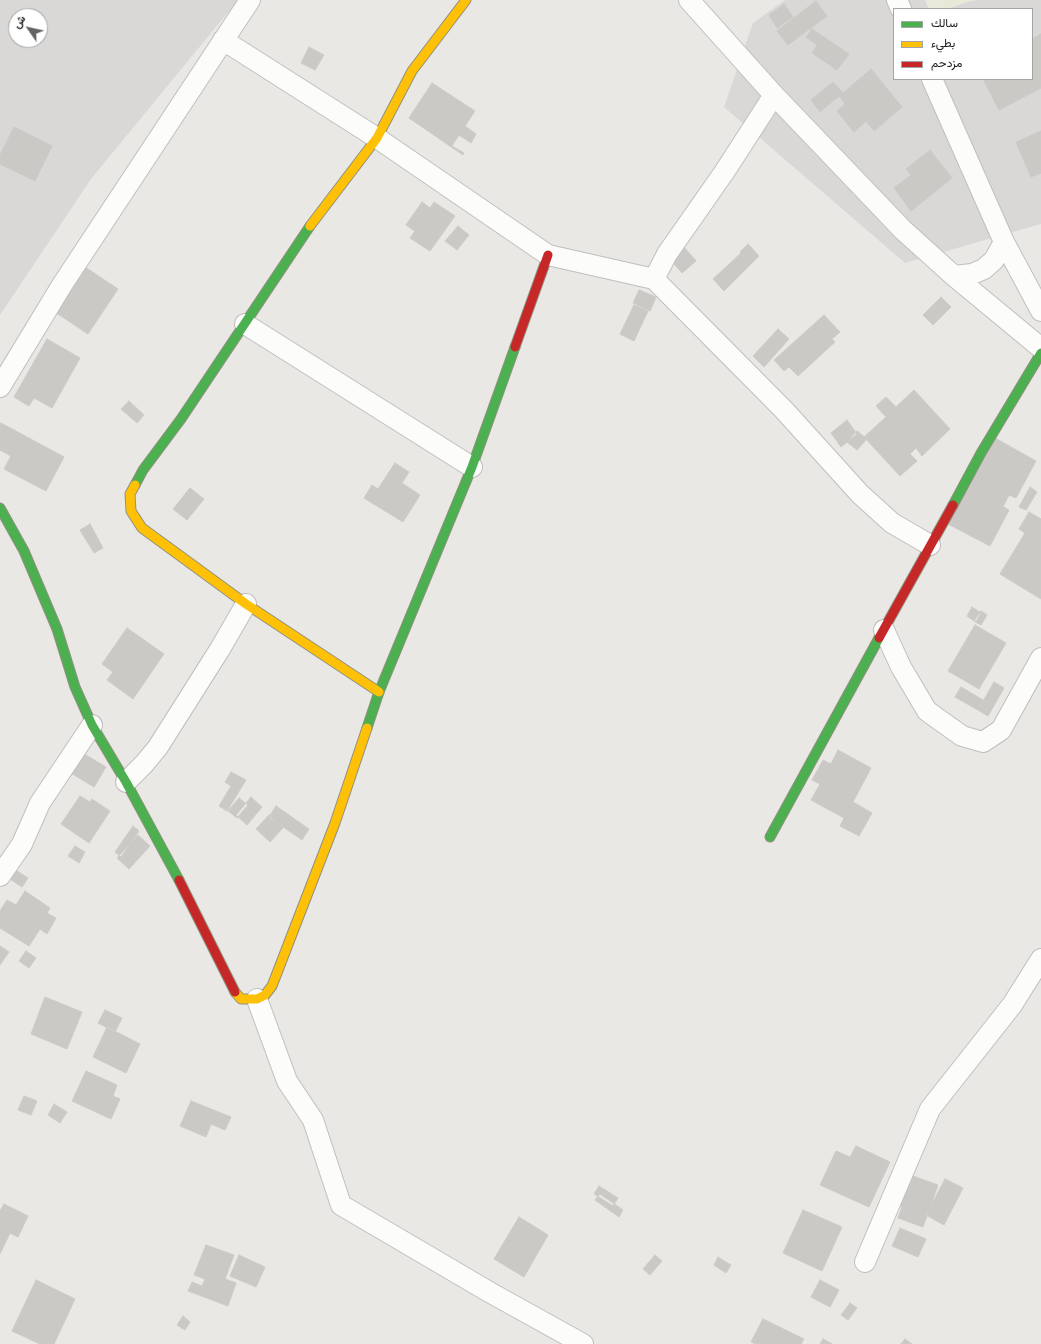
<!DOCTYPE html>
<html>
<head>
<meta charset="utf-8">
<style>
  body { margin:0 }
  #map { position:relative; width:1041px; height:1344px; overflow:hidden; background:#eae8e5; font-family:"Golos Text",Vazirmatn,sans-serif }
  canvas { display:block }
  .legend { position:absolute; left:893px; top:8px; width:140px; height:72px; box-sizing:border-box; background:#fff; border:1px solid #a4a4a4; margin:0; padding:5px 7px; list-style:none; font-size:12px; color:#1c1c1c }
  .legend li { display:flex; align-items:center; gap:8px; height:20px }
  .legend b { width:20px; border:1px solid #a4a4a4 }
  .north { position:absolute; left:8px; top:8px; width:40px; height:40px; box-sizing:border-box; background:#fff; border:1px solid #a4a4a4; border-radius:50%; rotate:304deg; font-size:11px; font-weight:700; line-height:16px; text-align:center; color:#1c1c1c }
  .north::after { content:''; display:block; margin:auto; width:14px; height:18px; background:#646362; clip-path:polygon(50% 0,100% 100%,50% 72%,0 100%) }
</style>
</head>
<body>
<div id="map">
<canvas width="1041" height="1344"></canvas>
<ul class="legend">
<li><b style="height:5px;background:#4caf50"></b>سالك</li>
<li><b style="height:5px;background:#ffc107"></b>بطيء</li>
<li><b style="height:5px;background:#c62828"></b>مزدحم</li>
</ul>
<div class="north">ش</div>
</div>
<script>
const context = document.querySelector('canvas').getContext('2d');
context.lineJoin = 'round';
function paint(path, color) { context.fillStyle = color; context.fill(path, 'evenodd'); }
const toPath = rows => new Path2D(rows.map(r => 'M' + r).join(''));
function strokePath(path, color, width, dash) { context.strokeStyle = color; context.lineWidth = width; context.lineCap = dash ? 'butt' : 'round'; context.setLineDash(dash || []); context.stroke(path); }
const residential = toPath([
  [0,0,238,0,91,179,0,315],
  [16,16,40,16,40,40,16,40],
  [785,0,925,0,929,9,894,9,894,79,1032,79,1032,9,946,9,967,2,976,0,1041,0,1041,224,905,263,724,107,753,23]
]);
const farmland = toPath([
  [925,0,976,0,967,2,946,9,929,9]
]);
const building = toPath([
  [816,1,827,16,788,45,777,31,816,1],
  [784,4,793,17,777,28,769,15,784,4],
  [812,29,849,54,837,70,812,53,817,45,806,37,812,29],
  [1041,34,1041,88,999,110,983,79,1032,79,1032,39,1041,34],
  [309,47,324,55,315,70,301,63,309,47],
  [871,69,902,107,874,131,866,121,854,132,837,111,845,104,839,96,820,112,811,100,833,82,843,93,871,69],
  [432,83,475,111,465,126,476,134,471,143,459,135,452,146,464,153,463,155,409,118,432,83],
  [14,127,52,146,35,181,0,164,0,155,14,127],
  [1041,131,1041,173,1031,177,1016,142,1041,131],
  [930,150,952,178,911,211,894,188,911,175,906,169,930,150],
  [422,202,430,208,434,202,455,216,430,251,410,238,415,231,406,225,422,202],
  [458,226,469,235,457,250,445,241,458,226],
  [748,244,759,256,724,291,713,279,741,253,740,252,748,244],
  [684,247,696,261,682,273,670,259,684,247],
  [82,265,118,289,88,334,52,310,82,265],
  [639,290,656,297,650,311,633,303,639,290],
  [941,297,951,307,933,325,923,315,941,297],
  [634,305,648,311,634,341,620,334,634,305],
  [824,315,840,332,832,339,835,342,798,376,789,367,784,371,774,360,824,315],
  [778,329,789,339,764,367,753,356,778,329],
  [47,339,80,358,52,408,34,398,29,406,14,397,47,339],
  [914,390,950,429,922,456,916,448,910,454,917,461,900,476,864,437,886,417,876,406,886,397,896,407,914,390],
  [129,401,144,415,137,423,121,409,129,401],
  [847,420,857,434,841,447,831,433,847,420],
  [1,423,64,457,46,491,4,469,11,456,0,450,0,425,1,423],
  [857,431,867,439,857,450,847,442,857,431],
  [995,438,1036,461,1016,498,1009,495,1003,507,968,488,995,438],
  [395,463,409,472,402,483,420,495,403,522,364,498,372,485,378,489,395,463],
  [1030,487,1037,492,1026,510,1019,507,1030,487],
  [190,488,204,499,187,520,173,509,190,488],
  [968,488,1009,510,990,546,948,524,968,488],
  [1029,512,1041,519,1041,599,1000,574,1025,533,1019,529,1029,512],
  [90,524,103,548,94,553,80,530,90,524],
  [972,607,981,613,976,622,967,616,972,607],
  [981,611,987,615,981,625,974,621,981,611],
  [975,625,1006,643,979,689,948,671,975,625],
  [127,628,164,654,133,699,107,680,113,672,102,664,127,628],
  [994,682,1004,688,988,716,978,710,994,682],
  [961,687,983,700,978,710,955,697,961,687],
  [838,750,871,768,853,802,872,813,859,836,840,826,844,818,811,800,820,784,812,780,823,760,831,764,838,750],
  [81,752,106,767,94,787,69,772,81,752],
  [231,772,246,780,227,811,219,806,231,786,225,782,231,772],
  [80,796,90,802,92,799,110,811,89,843,61,824,80,796],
  [251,797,262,807,247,825,236,815,251,797],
  [239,798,248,805,237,818,228,811,239,798],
  [276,806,309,829,302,840,269,817,276,806],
  [269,815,283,828,270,842,256,829,269,815],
  [133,826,139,831,121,857,115,852,133,826],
  [138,835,150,846,129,869,117,858,138,835],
  [75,846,85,852,79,863,68,856,75,846],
  [11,867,28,878,22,887,5,876,11,867],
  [25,891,50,908,47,913,56,918,47,934,40,929,29,946,0,928,0,911,7,900,16,905,25,891],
  [0,946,9,952,0,965,0,946],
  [26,951,36,958,29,968,19,961,26,951],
  [45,997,82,1012,67,1049,31,1034,45,997],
  [105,1010,122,1018,115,1032,98,1023,105,1010],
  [107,1027,140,1044,126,1073,93,1057,107,1027],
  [86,1071,117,1085,113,1096,120,1099,111,1119,72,1101,86,1071],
  [24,1096,37,1101,31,1115,18,1110,24,1096],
  [191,1101,231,1117,225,1130,211,1124,206,1137,180,1126,191,1101],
  [54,1104,67,1112,60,1123,48,1115,54,1104],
  [856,1146,890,1162,869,1207,820,1185,836,1151,850,1157,856,1146],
  [913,1176,938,1185,923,1227,898,1218,902,1207,894,1203,902,1181,911,1184,913,1176],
  [945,1179,963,1188,944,1225,926,1215,945,1179],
  [599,1186,618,1198,613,1206,594,1194,599,1186],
  [600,1194,623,1210,619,1217,595,1200,600,1194],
  [4,1204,28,1216,18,1237,10,1233,0,1254,0,1211,4,1204],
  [803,1210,842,1227,822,1271,783,1253,803,1210],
  [519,1217,548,1235,524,1277,494,1259,519,1217],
  [900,1228,926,1239,918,1257,892,1246,900,1228],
  [206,1245,234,1255,225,1279,236,1283,228,1306,188,1291,192,1282,202,1286,205,1279,194,1275,206,1245],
  [239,1255,265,1267,256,1287,230,1276,239,1255],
  [655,1255,662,1261,650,1275,643,1269,655,1255],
  [718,1257,731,1265,726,1273,714,1265,718,1257],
  [36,1280,75,1299,54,1344,40,1344,12,1331,36,1280],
  [820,1280,839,1290,830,1307,811,1297,820,1280],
  [850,1303,857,1308,848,1320,841,1315,850,1303],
  [183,1316,190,1322,185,1330,177,1325,183,1316],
  [763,1319,804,1339,801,1344,756,1344,751,1342,763,1319],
  [823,1339,832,1344,820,1344,823,1339],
  [905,1339,912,1344,901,1344,905,1339]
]);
const street = toPath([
  [689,0,774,95,903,230,954,276,1041,348],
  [897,0,901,9],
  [223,40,377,138,548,255,654,279,784,410,860,494,892,523,930,545],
  [932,79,1004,242,1041,311],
  [954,276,972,274,984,269,994,260,1004,242],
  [654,279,667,254,725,171,774,95],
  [245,324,472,467],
  [0,387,62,285,250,0],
  [884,630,901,667,927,711,962,736,983,742,1001,730,1041,658],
  [126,782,144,764,158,747,220,649,246,604],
  [0,876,22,844,40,803,92,725],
  [257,999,287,1081,313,1120,341,1205,491,1293,583,1344],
  [865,1262,930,1109,1012,1005,1041,959]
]);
const fast = toPath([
  [135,485,143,470,181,419,310,226],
  [953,505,981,453,1041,353],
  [0,508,24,551,57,629,75,687,92,725,126,782,179,880],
  [367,728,379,692,472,467,515,347],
  [770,837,879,638]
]);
const slow = toPath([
  [310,226,377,138,412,71,466,0],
  [135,485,130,494,131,511,142,528,246,604,379,692],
  [235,992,241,999,257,999,265,995,272,986,335,823,367,728]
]);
const jam = toPath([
  [515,347,548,255],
  [879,638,953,505],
  [179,880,235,992]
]);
paint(residential, '#d9d8d6');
paint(farmland, '#e9e9d9');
paint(building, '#cbc9c6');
strokePath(building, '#cdcac7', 1);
strokePath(street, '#c0bfbd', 22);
strokePath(fast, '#90917f', 11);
strokePath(slow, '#90917f', 11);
strokePath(jam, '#90917f', 11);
strokePath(street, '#fcfcfb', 20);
strokePath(fast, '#4caf50', 9);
strokePath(slow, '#ffc107', 9);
strokePath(jam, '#c62828', 9);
</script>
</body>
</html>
